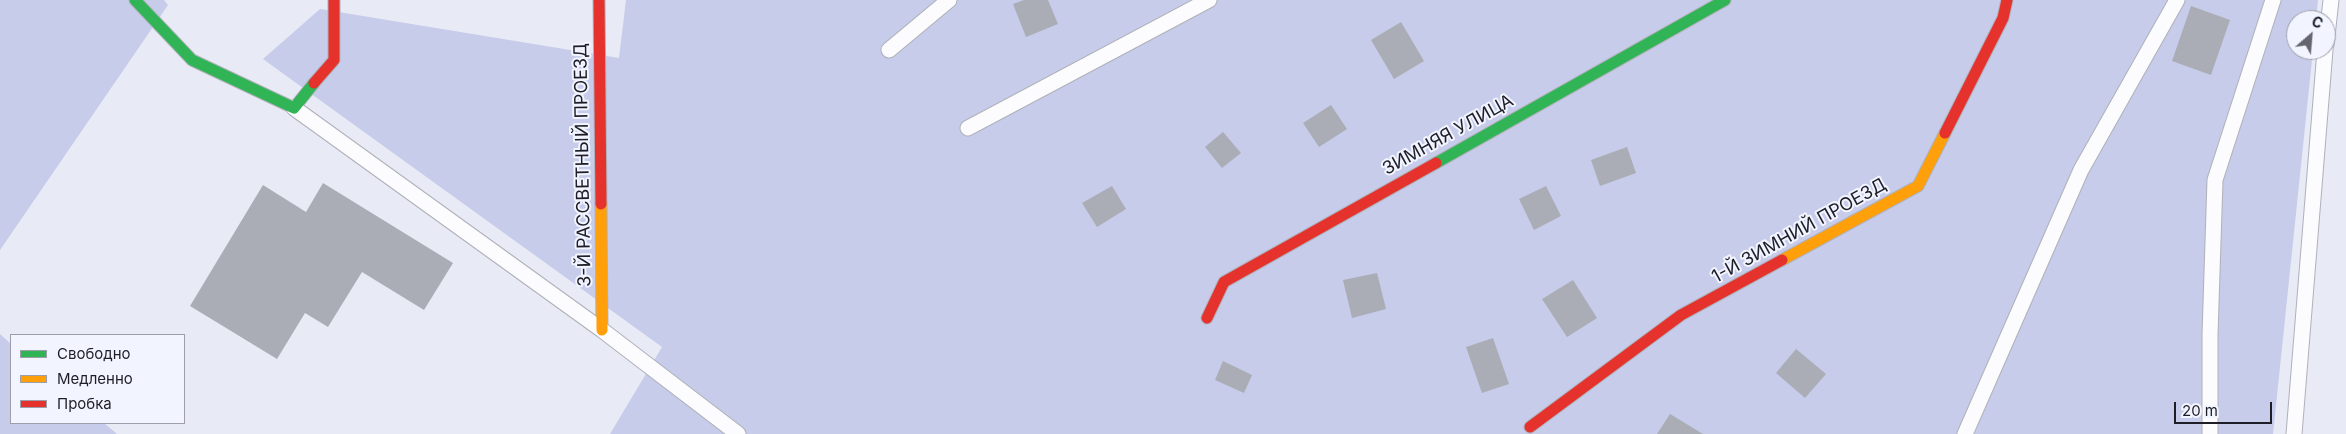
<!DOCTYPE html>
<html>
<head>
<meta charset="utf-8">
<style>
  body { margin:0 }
  #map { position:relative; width:2346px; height:434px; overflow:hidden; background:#e8eaf5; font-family:Inter,sans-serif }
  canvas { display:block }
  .legend { position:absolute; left:10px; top:334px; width:175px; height:90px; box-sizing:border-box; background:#f2f4ff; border:1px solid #9d9ea9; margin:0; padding:6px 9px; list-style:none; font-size:15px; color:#1d1e27 }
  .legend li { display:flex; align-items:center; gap:10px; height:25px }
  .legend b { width:25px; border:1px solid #9d9ea9 }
  .north { position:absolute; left:2286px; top:10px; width:50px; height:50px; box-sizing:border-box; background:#f2f4ff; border:1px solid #9d9ea9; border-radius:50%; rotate:27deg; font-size:14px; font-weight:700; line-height:20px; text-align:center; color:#1d1e27 }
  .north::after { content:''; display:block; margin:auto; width:18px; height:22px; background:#64656f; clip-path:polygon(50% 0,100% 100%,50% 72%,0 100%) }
  .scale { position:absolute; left:2174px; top:402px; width:98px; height:22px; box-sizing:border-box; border:2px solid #1d1e27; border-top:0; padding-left:6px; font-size:15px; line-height:18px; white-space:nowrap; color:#1d1e27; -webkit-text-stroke:4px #f2f4ff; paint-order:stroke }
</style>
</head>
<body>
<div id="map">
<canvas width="2346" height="434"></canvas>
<ul class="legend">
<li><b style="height:6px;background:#30b455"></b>Свободно</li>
<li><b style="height:6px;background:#ff9f0a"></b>Медленно</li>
<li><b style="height:6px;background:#e5322d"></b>Пробка</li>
</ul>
<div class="north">С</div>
<div class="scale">20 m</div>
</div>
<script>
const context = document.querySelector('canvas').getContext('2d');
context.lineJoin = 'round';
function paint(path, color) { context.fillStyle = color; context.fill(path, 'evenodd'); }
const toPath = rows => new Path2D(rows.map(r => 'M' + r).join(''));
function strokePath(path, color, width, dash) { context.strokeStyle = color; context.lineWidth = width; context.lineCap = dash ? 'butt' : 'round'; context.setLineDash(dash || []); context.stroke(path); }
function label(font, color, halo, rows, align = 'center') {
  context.font = font + ' Inter,sans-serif'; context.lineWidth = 4; context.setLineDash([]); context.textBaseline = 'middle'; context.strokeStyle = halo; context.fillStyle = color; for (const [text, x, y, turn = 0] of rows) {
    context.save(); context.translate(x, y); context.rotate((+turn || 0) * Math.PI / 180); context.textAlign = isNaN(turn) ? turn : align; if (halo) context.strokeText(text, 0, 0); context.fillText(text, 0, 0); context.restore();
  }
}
const green = toPath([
  [0,0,164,0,168,5,0,250],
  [626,0,2318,0,2316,20,2296,20,2296,50,2313,50,2273,434,610,434,662,347,263,59,320,9,619,58],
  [0,334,11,344,11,423,104,423,117,434,0,434]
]);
const building = toPath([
  [1024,0,1048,0,1058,24,1026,37,1013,4],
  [2191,6,2230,20,2211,75,2172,61],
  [1401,22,1424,61,1394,79,1371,40],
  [1331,105,1347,129,1319,147,1303,123],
  [1223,132,1241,153,1222,168,1205,147],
  [1627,147,1636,173,1600,186,1591,160],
  [323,183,453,263,424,310,362,272,328,327,305,313,277,359,190,306,263,185,306,212],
  [1112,186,1126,209,1097,227,1082,203],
  [1546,186,1561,216,1534,230,1519,199],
  [1377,273,1386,309,1352,318,1343,280],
  [1573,280,1597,318,1567,337,1542,299],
  [1493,338,1509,384,1482,393,1466,347],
  [1796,349,1826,374,1805,398,1776,373],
  [1223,361,1252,375,1244,393,1215,380],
  [1670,414,1703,434,1657,434]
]);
const lane = toPath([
  [2326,45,2331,0],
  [889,50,949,0],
  [294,108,602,330,738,434],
  [968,128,1209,0],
  [1965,434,2081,170,2177,0],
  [2210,434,2210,335,2215,180,2273,0],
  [2294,434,2325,50]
]);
const fast = toPath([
  [135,0,192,60,294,108,314,83],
  [1436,163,1725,0]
]);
const slow = toPath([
  [601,204,602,330],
  [1782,260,1918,186,1945,133]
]);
const jam = toPath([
  [599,0,601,204],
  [314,83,334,60,334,0],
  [1945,133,2003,18,2007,0],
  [1207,318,1224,282,1436,163],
  [1530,427,1681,315,1782,260]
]);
const streetNames = [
  ["ЗИМНЯЯ УЛИЦА",1448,135,-29],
  ["3-Й РАССВЕТНЫЙ ПРОЕЗД",583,165,-91],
  ["1-Й ЗИМНИЙ ПРОЕЗД",1799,231,-29]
];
paint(green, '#c6cce9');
paint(building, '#abadb6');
strokePath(lane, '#afb1ba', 17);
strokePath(fast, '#afb1ba', 13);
strokePath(slow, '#afb1ba', 13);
strokePath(jam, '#afb1ba', 13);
strokePath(lane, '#fcfcfe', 15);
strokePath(fast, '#30b455', 11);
strokePath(slow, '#ff9f0a', 11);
strokePath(jam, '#e5322d', 11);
label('18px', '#1d1e27', '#f2f4ff', streetNames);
</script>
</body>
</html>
